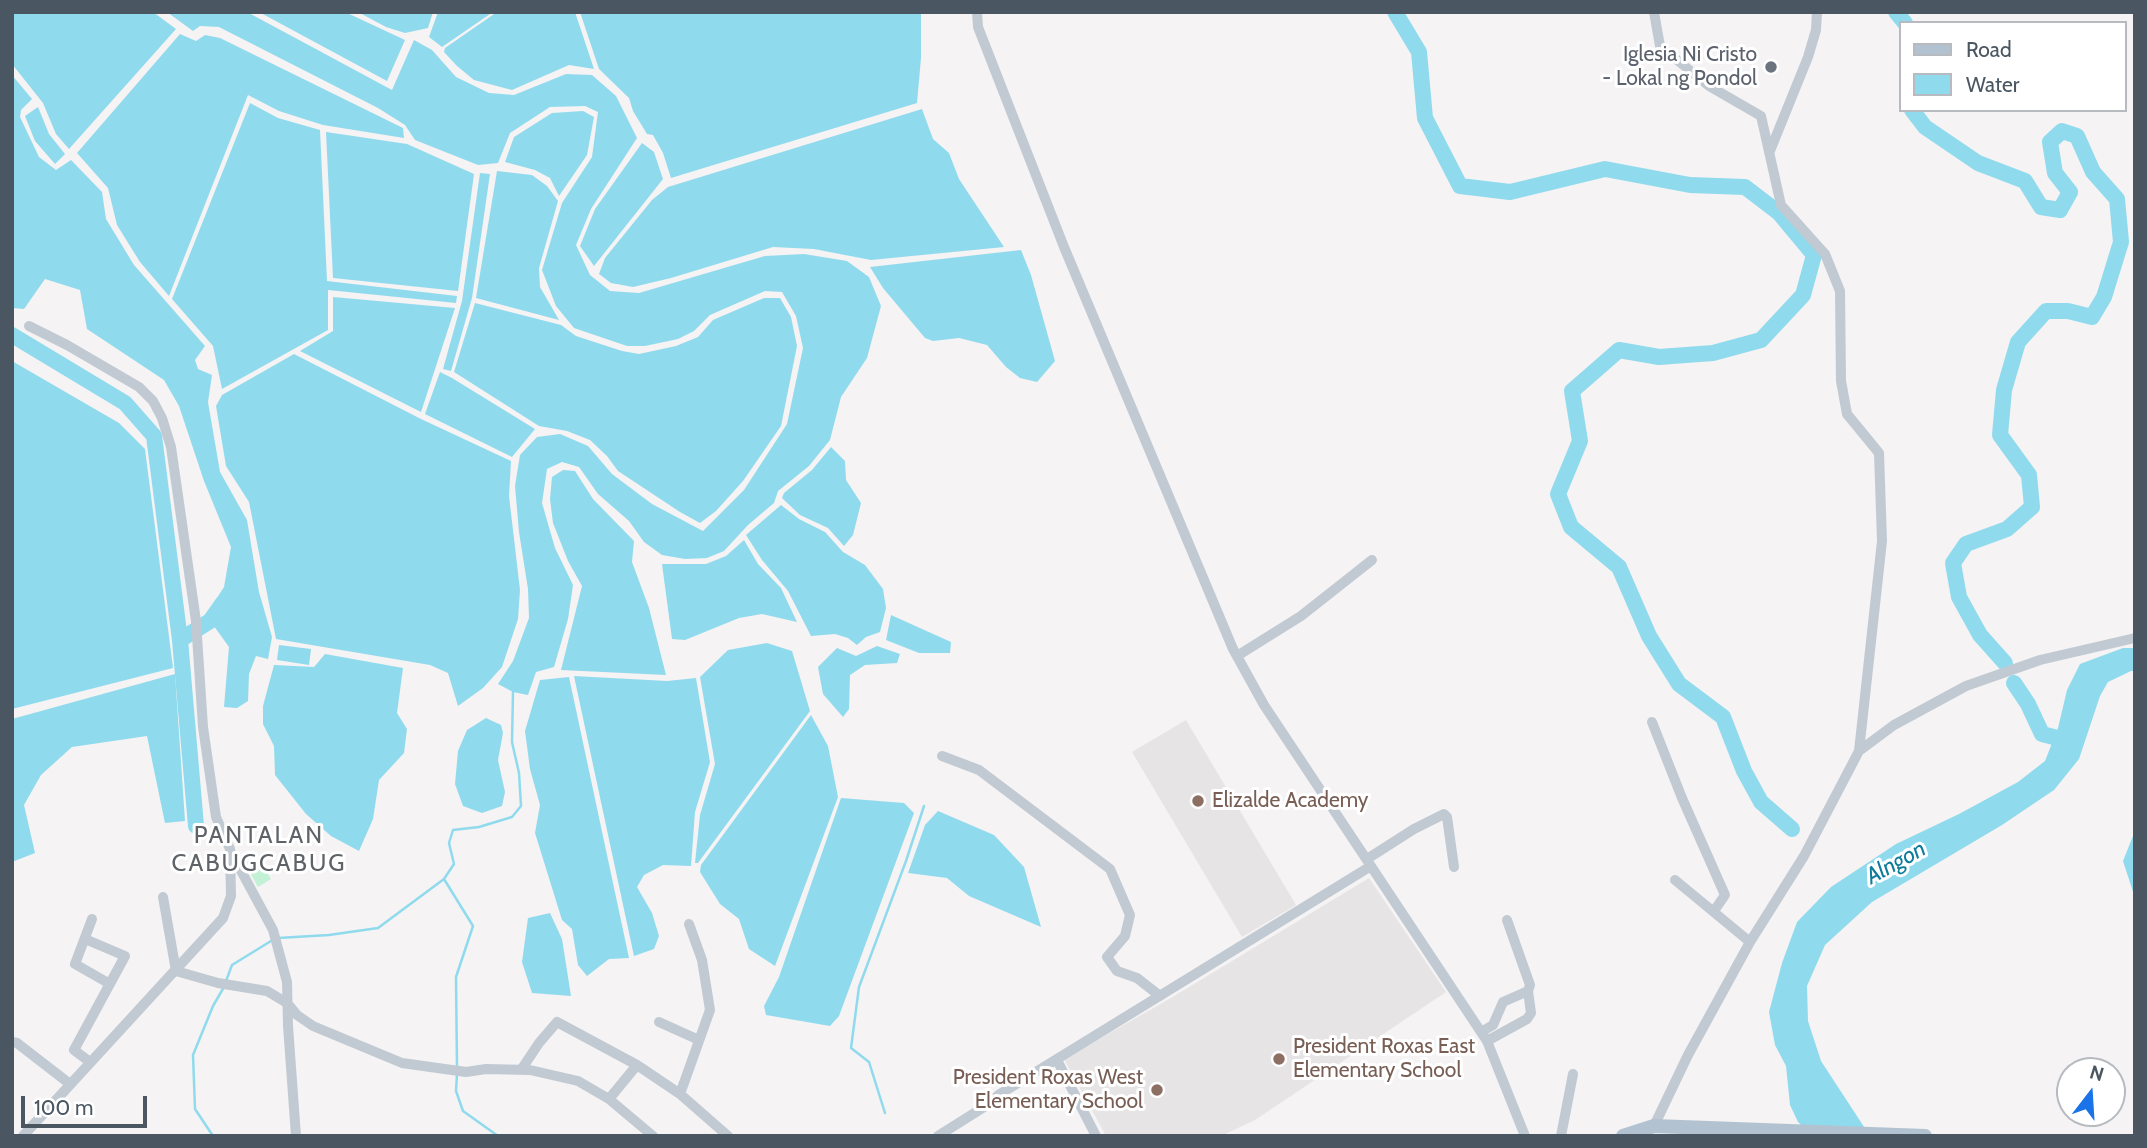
<!DOCTYPE html>
<html>
<head>
<meta charset="utf-8">
<style>
  body { margin:0 }
  #map { position:relative; width:2147px; height:1148px; overflow:hidden; background:#f5f3f3; font-family:Cabin,sans-serif }
  canvas { display:block }
  .frame { position:absolute; inset:0; border:14px solid #4a5661; pointer-events:none }
  .legend { position:absolute; left:1899px; top:21px; width:228px; height:91px; box-sizing:border-box; background:#fff; border:2px solid #b7bbc0; margin:0; padding:9px 12px; list-style:none; font-size:21px; color:#4a5661 }
  .legend li { display:flex; align-items:center; gap:14px; height:35px }
  .legend b { width:35px; border:2px solid #b7bbc0 }
  .north { position:absolute; left:2056px; top:1057px; width:70px; height:70px; box-sizing:border-box; background:#fff; border:2px solid #b7bbc0; border-radius:50%; rotate:17deg; font-size:19px; font-weight:700; line-height:28px; text-align:center; color:#4a5661 }
  .north::after { content:''; display:block; margin:auto; width:24px; height:32px; background:#1a73e8; clip-path:polygon(50% 0,100% 100%,50% 72%,0 100%) }
  .scale { position:absolute; left:21px; top:1096px; width:126px; height:32px; box-sizing:border-box; border:4px solid #4a5661; border-top:0; padding-left:9px; font-size:21px; line-height:24px; white-space:nowrap; color:#4a5661; -webkit-text-stroke:5px #fff; paint-order:stroke }
</style>
</head>
<body>
<div id="map">
<canvas width="2147" height="1148"></canvas>
<div class="frame"></div>
<ul class="legend">
<li><b style="height:9px;background:#b3c2d1"></b>Road</li>
<li><b style="height:19px;background:#90daee"></b>Water</li>
</ul>
<div class="north">N</div>
<div class="scale">100 m</div>
</div>
<script>
const context = document.querySelector('canvas').getContext('2d');
context.lineJoin = 'round';
function paint(path, color) { context.fillStyle = color; context.fill(path, 'evenodd'); }
const toPath = rows => new Path2D(rows.map(r => 'M' + r).join(''));
function strokePath(path, color, width, dash) { context.strokeStyle = color; context.lineWidth = width; context.lineCap = dash ? 'butt' : 'round'; context.setLineDash(dash || []); context.stroke(path); }
function label(font, color, halo, rows, align = 'center') {
  context.font = font + ' Cabin,sans-serif'; context.lineWidth = 6; context.setLineDash([]); context.textBaseline = 'middle'; context.strokeStyle = halo; context.fillStyle = color; for (const [text, x, y, turn = 0] of rows) {
    context.save(); context.translate(x, y); context.rotate((+turn || 0) * Math.PI / 180); context.textAlign = isNaN(turn) ? turn : align; if (halo) context.strokeText(text, 0, 0); context.fillText(text, 0, 0); context.restore();
  }
}
const education = toPath([
  [1186,720,1296,905,1242,937,1132,752],
  [1369,878,1446,992,1255,1120,1221,1136,1106,1136,1064,1059,1171,998]
]);
const green = toPath([
  [255,851,271,879,258,887,242,858]
]);
const water = toPath([
  [12,12,153,12,176,29,69,149,56,134,43,103,12,64],
  [167,12,247,12,392,90,414,40,432,50,456,77,489,93,514,95,566,74,592,75,616,96,637,138,591,209,576,245,590,275,610,291,639,293,765,256,804,254,847,261,869,277,881,306,867,358,841,397,830,440,809,466,778,491,774,503,748,525,724,551,707,558,685,559,662,555,644,542,629,521,598,494,579,467,562,462,547,469,542,503,555,548,573,585,568,619,554,667,536,672,528,695,513,692,498,684,513,661,529,618,528,589,519,532,515,486,520,455,537,437,560,434,588,446,612,474,652,504,703,531,744,490,787,424,803,348,796,316,782,292,765,291,710,315,694,331,678,339,645,346,627,346,574,328,556,306,542,270,562,203,592,157,598,112,585,106,550,107,510,133,498,163,478,165,415,140,405,125,378,108,219,27,200,26,193,31],
  [259,12,345,12,405,40,387,81],
  [358,12,433,12,428,28,405,33,386,27],
  [438,12,493,12,442,47,429,37],
  [497,12,575,12,594,69,569,65,512,90,474,80,457,66,444,52,445,48],
  [580,12,921,12,921,58,917,103,671,178,663,153,653,135,647,134,633,111,629,98,599,69],
  [180,34,196,41,205,35,220,38,403,128,404,138,323,125,279,111,248,95,169,296,140,262,117,225,108,188,77,153],
  [12,75,32,99,21,110,20,117,39,157,56,170,71,160,102,192,106,219,134,265,205,346,195,360,198,369,212,375,208,402,220,472,247,520,259,592,272,637,268,659,256,656,249,674,248,701,237,708,224,707,229,647,206,615,224,587,231,547,204,481,179,406,164,380,87,329,80,290,45,279,24,309,12,308],
  [250,103,278,118,320,130,327,281,457,296,456,303,328,290,328,330,222,389,213,346,172,299],
  [38,107,49,134,65,154,55,164,35,141,25,116],
  [922,109,933,139,949,153,959,179,1004,247,871,260,814,249,773,247,671,278,633,287,611,283,599,274,605,258,652,200,668,187],
  [583,111,594,117,587,155,559,196,550,178,535,170,505,162,514,137,552,113],
  [326,132,407,144,474,174,458,291,333,278],
  [642,143,654,152,663,179,594,266,580,246,595,209],
  [497,171,532,175,547,186,558,201,539,268,540,287,559,320,476,298],
  [480,173,490,174,472,298,451,371,443,369,462,301],
  [1021,250,1031,275,1055,361,1037,382,1020,378,1006,367,987,345,959,338,933,341,925,338,883,288,870,267],
  [333,297,455,308,421,412,300,351,333,331],
  [764,298,780,298,791,317,797,346,781,426,743,481,716,511,700,523,680,512,618,471,607,456,590,440,567,431,539,426,454,372,475,303,561,325,576,336,622,351,639,354,676,346,698,337,713,320],
  [294,354,421,419,511,461,509,496,520,590,518,619,502,667,483,688,458,706,448,673,430,665,276,639,249,502,226,466,216,406,222,395],
  [12,361,119,423,145,449,173,668,12,709],
  [440,372,452,378,535,429,512,457,425,414],
  [831,447,845,461,846,480,861,503,853,535,844,546,828,528,800,515,782,498,784,493,812,470],
  [563,470,575,471,593,499,634,541,632,562,649,608,666,675,561,670,582,586,568,561,553,523,550,499,552,477],
  [781,505,799,519,825,532,843,552,865,565,883,589,886,608,880,632,866,637,857,645,848,638,835,634,811,636,788,591,762,560,746,535],
  [744,540,758,564,781,588,797,622,762,614,739,618,685,640,672,639,662,564,706,564,726,556],
  [891,615,951,642,950,653,919,653,886,640],
  [767,643,792,651,810,711,698,863,695,863,700,815,715,764,700,677,728,650],
  [279,645,311,649,309,665,277,660],
  [877,646,900,654,897,663,865,665,850,675,849,709,843,717,823,694,818,667,837,648,856,656],
  [2123,648,2135,648,2135,671,2131,671,2108,682,2100,696,2079,759,2054,790,2002,825,1872,902,1825,945,1807,986,1808,1021,1821,1061,1870,1136,1813,1136,1798,1122,1790,1105,1786,1066,1775,1045,1769,1012,1782,963,1797,922,1831,887,1896,844,1959,814,2018,782,2045,761,2058,728,2067,690,2080,664],
  [325,654,403,668,397,713,407,729,404,753,379,780,373,819,359,851,331,836,306,814,275,775,274,746,263,724,263,706,274,665,314,667],
  [175,674,185,821,165,823,147,736,72,747,41,775,24,805,35,853,12,862,12,719],
  [574,676,667,681,696,678,710,762,695,812,691,866,663,865,644,875,637,887,652,913,659,936,654,949,634,956],
  [569,677,629,958,609,959,587,976,578,965,572,929,562,920,535,833,540,805,530,769,525,731,540,680],
  [811,715,828,746,838,797,775,966,749,949,739,919,720,904,700,872,701,865],
  [486,718,501,725,503,733,498,760,505,792,502,806,482,813,463,806,455,784,458,751,467,730],
  [841,798,904,803,914,813,839,1016,830,1026,766,1015,764,1006,779,977],
  [938,811,994,835,1024,867,1041,927,969,896,947,878,908,873,925,825],
  [2135,831,2135,898,2123,861],
  [550,913,562,939,571,996,532,993,522,962,528,918]
]);
const stream = toPath([
  [444,879,473,926,456,977,457,1067],
  [278,938,329,935,378,928,444,879,454,864,449,843,453,830,479,827,512,817,521,806,519,773,512,742,513,692],
  [226,981,232,965,271,941],
  [457,1074,456,1091,463,1111,498,1136],
  [885,1113,869,1062,851,1048,859,987,906,861,924,806],
  [213,1136,195,1109,193,1055,213,1006,224,987]
]);
const river = toPath([
  [1395,12,1419,52,1425,118,1460,186,1510,192,1605,169,1690,185,1745,187,1779,213,1814,255,1803,295,1761,340,1713,353,1659,357,1619,350,1572,391,1580,441,1558,494,1571,527,1619,567,1649,636,1679,684,1723,717,1744,771,1761,802,1792,829],
  [1896,12,1905,23],
  [1912,110,1925,127,1978,163,2025,181,2041,207,2060,210,2070,192,2055,173,2050,142,2062,131,2077,136,2093,172,2117,199,2121,242,2104,297,2092,317,2068,311,2046,311,2018,342,2004,390,2000,435,2029,475,2032,507,2007,529,1966,544,1953,563,1959,597,1980,635,2005,663],
  [12,335,125,403,154,436,180,640],
  [2014,683,2028,704,2042,734,2069,741],
  [196,826,180,640,210,621,222,604]
]);
const minor = toPath([
  [977,12,978,27,1064,247,1233,649,1264,705,1487,1041,1525,1136],
  [1770,151,1808,57,1816,30,1817,12],
  [1237,656,1301,616,1372,560],
  [1652,722,1682,798,1725,895,1714,911],
  [1859,751,1894,725,1966,686,2040,660,2135,638],
  [942,756,979,770,1110,869,1130,915,1125,936,1107,957,1117,971,1137,978,1160,996],
  [232,854,273,930,287,982,288,1026,296,1136],
  [1367,859,1414,829,1444,814,1447,817,1454,867],
  [1675,880,1750,942],
  [163,897,176,971],
  [92,919,75,964,110,984],
  [1507,920,1530,985,1528,991],
  [85,939,125,956,74,1050,90,1062],
  [176,971,218,983,267,991,287,1003,297,1015,313,1026,402,1063,466,1072,486,1069,530,1070,578,1081,609,1099,653,1136],
  [659,1022,699,1040],
  [1481,1032,1493,1025,1503,1002,1528,991,1531,1013,1527,1019,1487,1041],
  [12,1042,17,1043,70,1084],
  [1057,1060,1096,1136],
  [521,1070,539,1043,557,1022,637,1065,680,1094,728,1136],
  [680,1094,710,1010,702,960,689,924],
  [609,1099,637,1065],
  [1654,1126,1688,1055,1750,942,1804,856,1859,751,1882,541,1879,453,1847,414,1841,381,1840,291,1825,254,1781,205,1761,116,1709,86,1660,46,1654,12],
  [23,1136,223,918,231,896,230,849,216,817,203,727,196,621,171,447,162,418,153,401,139,387,67,345,29,326],
  [938,1136,984,1107,1000,1094,1371,866],
  [1561,1136,1573,1074]
]);
const major = toPath([
  [1623,1136,1654,1126,1925,1136]
]);
const markers = [
  [1771,67,7,"#6b7280"],
  [1198,801,7,"#8d6e63"],
  [1279,1059,7,"#8d6e63"],
  [1157,1090,7,"#8d6e63"]
];
const worshipNames = [
  ["Iglesia Ni Cristo",1757,55],
  ["- Lokal ng Pondol",1757,79]
];
const educationNames = [
  ["Elizalde Academy",1212,801],
  ["President Roxas East",1293,1047],
  ["Elementary School",1293,1071],
  ["President Roxas West",1143,1078,"right"],
  ["Elementary School",1143,1102,"right"]
];
const waterNames = [
  ["Alngon",1896,863,-29]
];
const quarterNames = [
  ["PANTALAN",259,836],
  ["CABUGCABUG",259,864]
];
paint(education, '#e6e4e5');
paint(green, '#c3f1d5');
paint(water, '#90daee');
strokePath(stream, '#90daee', 2.5);
strokePath(river, '#90daee', 16);
strokePath(minor, '#c1cad2', 10);
strokePath(major, '#b3c2d1', 14);
for (const [x, y, r, color] of markers) { const dot = new Path2D(); dot.arc(x, y, r, 0, 2 * Math.PI); context.fillStyle = color; context.fill(dot); strokePath(dot, '#fff', 2.5); }
label('21px', '#5b616d', '#fff', worshipNames, 'right');
label('21px', '#785e54', '#fff', educationNames, 'left');
label('italic 23px', '#0c7c9b', '#fff', waterNames);
context.letterSpacing = '2px';
label('24px', '#5f6368', '#fff', quarterNames);
context.letterSpacing = '0px';
</script>
</body>
</html>
